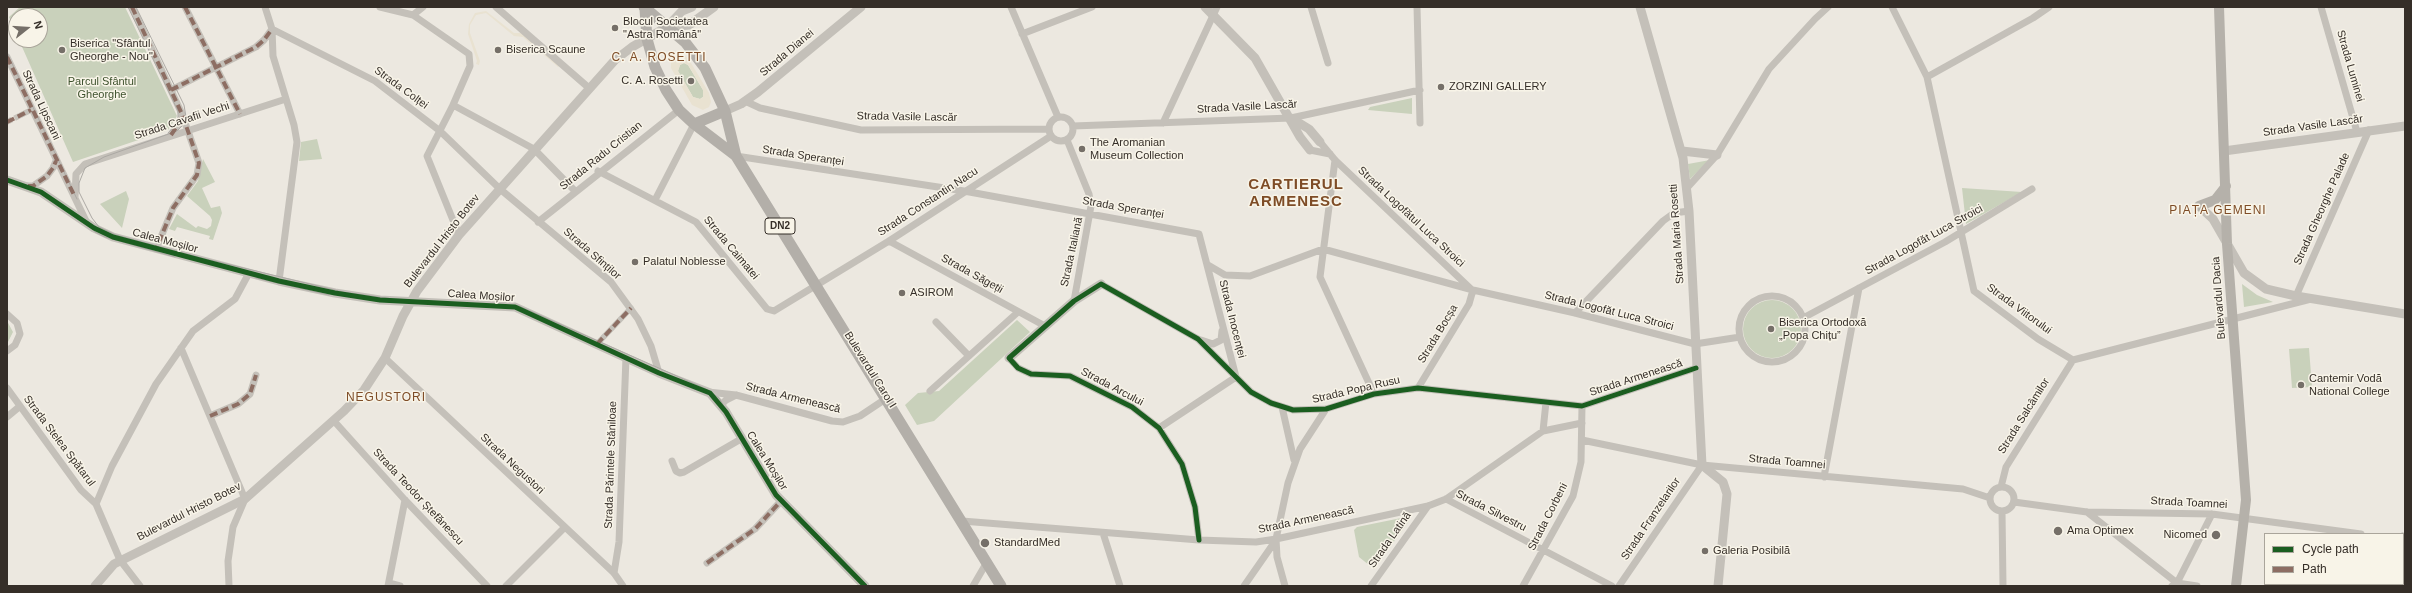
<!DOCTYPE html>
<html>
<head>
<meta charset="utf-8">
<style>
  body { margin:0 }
  #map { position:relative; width:2412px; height:593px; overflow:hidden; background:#ece8e0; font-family:Arial,sans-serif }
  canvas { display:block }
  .frame { position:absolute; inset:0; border:8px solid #352e28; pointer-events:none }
  .legend { position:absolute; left:2264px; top:533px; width:140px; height:52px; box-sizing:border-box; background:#f8f4e8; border:1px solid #aaa59b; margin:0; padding:5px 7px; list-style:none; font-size:12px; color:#352e28 }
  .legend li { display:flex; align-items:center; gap:8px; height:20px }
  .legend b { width:20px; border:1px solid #aaa59b }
  .north { position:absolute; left:8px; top:8px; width:40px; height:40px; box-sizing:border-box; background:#f8f4e8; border:1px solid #aaa59b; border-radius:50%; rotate:73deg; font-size:11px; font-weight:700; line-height:16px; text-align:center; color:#352e28 }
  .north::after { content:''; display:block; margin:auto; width:14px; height:18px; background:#756f68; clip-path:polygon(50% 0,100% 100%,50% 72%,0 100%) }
</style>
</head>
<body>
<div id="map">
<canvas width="2412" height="593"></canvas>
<div class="frame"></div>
<ul class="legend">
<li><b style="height:5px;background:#1b5e20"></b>Cycle path</li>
<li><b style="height:5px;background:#8d6e63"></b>Path</li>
</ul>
<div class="north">N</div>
</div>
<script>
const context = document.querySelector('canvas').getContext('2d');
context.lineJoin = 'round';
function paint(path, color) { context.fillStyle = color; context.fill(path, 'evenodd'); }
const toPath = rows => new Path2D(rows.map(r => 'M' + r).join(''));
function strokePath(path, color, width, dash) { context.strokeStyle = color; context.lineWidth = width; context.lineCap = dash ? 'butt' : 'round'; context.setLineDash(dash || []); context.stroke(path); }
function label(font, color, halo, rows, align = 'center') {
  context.font = font + ' Arial,sans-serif'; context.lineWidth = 3; context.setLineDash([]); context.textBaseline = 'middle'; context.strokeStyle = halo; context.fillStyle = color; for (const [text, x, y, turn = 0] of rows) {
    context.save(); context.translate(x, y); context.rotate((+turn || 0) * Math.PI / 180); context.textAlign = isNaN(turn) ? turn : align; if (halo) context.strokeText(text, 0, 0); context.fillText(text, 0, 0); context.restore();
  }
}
const green = toPath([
  [20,7,125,7,177,116,168,130,73,162,19,40,40,40,40,16,16,16,16,33,9,17],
  [684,63,688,65,703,90,703,97,700,99,693,97,678,71,680,65],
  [1412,98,1412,114,1368,110,1370,107],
  [317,139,322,159,299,161,301,142],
  [203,159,215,182,202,188,211,208,220,206,222,213,213,240,209,239,210,236,177,227,175,231,169,229,177,214,196,228,198,226,207,229,211,226,212,220,210,216,187,196,198,181],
  [1710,160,1690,179,1688,164],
  [1962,188,2022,192,1966,224],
  [126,191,129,199,122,228,100,204],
  [2242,284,2257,295,2273,302,2244,307],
  '1743 329a29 29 0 1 1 58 0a29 29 0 1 1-58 0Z',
  [1017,320,1030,332,934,421,917,425,905,405,918,393,939,391],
  [7,321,13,332,7,344],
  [2309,348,2312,387,2292,388,2289,349],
  [1406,517,1409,521,1374,569,1359,557,1354,530,1357,527]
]);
const plaza = toPath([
  [486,11,514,33,525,33,561,64,558,67,523,37,514,36,486,13,476,15,470,25,470,33,480,61,479,65,476,64,477,61,468,34,469,24,475,13],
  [681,54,688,58,709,93,711,102,709,107,703,110,692,105,671,68,671,58],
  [684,63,688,65,703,90,703,97,700,99,693,97,678,71,680,65]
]);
const pedestrianTunnel = toPath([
  [7,122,21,115]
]);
const pedestrian = toPath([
  [21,115,31,110],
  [597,344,631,308]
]);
const minor = toPath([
  [132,7,182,114,199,163,197,175,173,208,156,249],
  [185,7,240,114],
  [265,7,272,29,273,56,294,125,297,142,279,281],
  [380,7,413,15,423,7],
  [496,7,589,88],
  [1011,7,1058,117],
  [1311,7,1328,63],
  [1417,7,1420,123],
  [1892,7,1927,77,1974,291,2038,339,2073,360,2311,299],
  [2321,7,2357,132],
  [413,15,469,54,470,66,453,105,534,149,575,191],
  [272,29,375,81,440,131,500,189,611,282,638,319,651,346,659,373],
  [1022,34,1092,7],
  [7,57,87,223],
  [1927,77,2033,18,2049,7],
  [171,90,256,47,264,40,272,29],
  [745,101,760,108,861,130,1049,129],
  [453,105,427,156,459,235],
  '1049 129a12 12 0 1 1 24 0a12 12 0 1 1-24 0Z',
  [1163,123,1217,7],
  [1073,126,1291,118,1420,90],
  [171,135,180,122,182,115],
  [1067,140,1089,194,1091,206,1074,301],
  [1320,142,1335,160,1471,289],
  [1310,150,1330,154],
  [736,156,964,191,1199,234,1236,377],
  [1335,160,1320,277,1374,394],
  [598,171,696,222,767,309,774,311,889,241,1051,136],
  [27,186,33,186,47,176,53,168,56,161],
  [1687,188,1717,155,1769,69,1815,19,1828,7],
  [75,197,76,174,85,164,286,99],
  [655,200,694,124],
  [538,222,679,110],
  [889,241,1045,326],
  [1208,265,1225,275,1250,276,1323,249,1473,290,1575,313,1695,344,1740,337],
  [1101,284,1198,339,1251,392,1271,403,1293,410,1326,409,1374,394,1418,388,1582,406,1696,368],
  [2296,296,2369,130],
  '1739 329a33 33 0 1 1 66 0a33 33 0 1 1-66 0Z',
  [1575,313,1663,221,1674,213,1689,211],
  [7,314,17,323,20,334,15,345,7,351],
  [1803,318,1945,242,2032,189],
  [936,322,969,356],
  [1201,340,1213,344,1221,340,1222,331],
  [181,348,245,499,233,527,228,561,229,586],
  [385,358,614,573,623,586],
  [1009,358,1018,368,1031,374,1070,376,1132,407,1159,428,1182,464,1195,507,1199,540],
  [7,388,81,490,96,504],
  [1418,388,1469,304,1473,290],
  [930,391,1018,312],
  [708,392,736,395,832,421,843,422,860,416,887,398],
  [721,405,726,400,736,395],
  [1282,407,1294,460],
  [210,416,238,404,250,394,256,375],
  [7,417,19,407],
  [334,421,405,500,487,586],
  [1159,428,1236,377],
  [1543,431,1546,402],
  [1582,440,1702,465,1963,489,1990,498],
  [672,461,676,471,680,473,684,472,741,439],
  [1824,477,1859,288],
  [2001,487,2006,467,2073,360],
  '1990 499a12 12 0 1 1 24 0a12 12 0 1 1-24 0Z',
  [1446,499,1612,586],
  [2014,502,2087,512,2212,514,2361,534],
  [2002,511,2003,586],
  [2087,512,2177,583,2197,586],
  [962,521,1199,540,1256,542,1276,539,1428,506,1446,499,1543,431,1582,423],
  [1103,533,1120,586],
  [2403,536,2405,537],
  [707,563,755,529,781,501],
  [614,573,619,542,626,357],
  [389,583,400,586],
  [140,586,120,560,96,504,112,466,156,384,193,331,235,299,249,273],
  [388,586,405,500],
  [506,586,564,528],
  [973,586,987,562],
  [1244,586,1276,540],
  [1285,586,1277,557,1276,539,1288,483,1300,449,1326,409],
  [1371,586,1428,506],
  [1523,586,1573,496,1581,462,1582,406],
  [1619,586,1702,465],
  [2172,586,2177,583,2212,514]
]);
const tertiary = toPath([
  [1205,7,1255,58,1300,137,1310,150],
  [1640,7,1683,158,1689,211,1702,465,1723,482,1727,494,1718,586],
  [667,27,689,25,714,7],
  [725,111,741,104,758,92,861,7],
  [1291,118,1309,129,1320,142],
  [1682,151,1717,155],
  [2224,151,2405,126],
  [7,180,41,192,94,228,113,237,279,281,335,293,380,300,515,307,659,373,710,393,726,412,776,495,865,586],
  [2199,206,2213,219,2244,273,2266,289,2296,296,2405,314],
  [1009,358,1074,301,1101,284],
  [95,586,114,564,245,499,344,411,364,390,385,358,403,316,417,291,459,235,615,60,632,47,667,27,682,11,692,7]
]);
const secondary = toPath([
  [2219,7,2227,244,2246,500,2236,586],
  [2199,206,2215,200,2226,186]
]);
const primary = toPath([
  [644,7,685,42,705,68,725,111,736,156,1001,586],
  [645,9,647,39,655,67,666,90,679,110,694,124,736,156],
  [694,124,725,111]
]);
const tram = toPath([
  [128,7,178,111,178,122,168,133],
  [136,7,184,105,186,117,183,125,177,131,104,157,85,168,79,183,79,192,92,218,99,227,116,235,198,257,343,292,393,299,519,306,706,389,719,398,778,496,868,586],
  [7,53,77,199],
  [89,222,95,232,105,237,175,257],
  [256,278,329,295]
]);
const quiet = toPath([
  [132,7,182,114,199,163,197,175,173,208,156,249],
  [185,7,240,114],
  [7,57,75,197],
  [171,90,256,47,264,40,272,29],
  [7,122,31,110],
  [171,135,180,122,182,114],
  [28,186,33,186,47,176,53,168,56,161],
  [597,344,631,308],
  [210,416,238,404,250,394,256,375],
  [707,563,755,529,781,501]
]);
const cycleway = toPath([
  [7,180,41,192,94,228,113,237,279,281,335,293,380,300,515,307,659,373,710,393,726,412,776,495,865,586],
  [1199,540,1195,507,1182,464,1159,428,1132,407,1070,376,1031,374,1018,368,1009,358,1074,301,1101,284,1198,339,1251,392,1271,403,1293,410,1326,409,1374,394,1418,388,1582,406,1696,368]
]);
const markers = [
  [615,28,4,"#756f68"],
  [62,50,4,"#756f68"],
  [498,50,4,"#756f68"],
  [691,81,4,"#756f68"],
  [1441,87,4,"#756f68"],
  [1082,149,4,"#756f68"],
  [635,262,4,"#756f68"],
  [902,293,4,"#756f68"],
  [1771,329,4,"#756f68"],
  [2301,385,4,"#756f68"],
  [2058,531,5,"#756f68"],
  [2216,535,5,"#756f68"],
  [985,543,5,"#756f68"],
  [1705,551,4,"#756f68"]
];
const shields = [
  [780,226,30]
];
const shieldNames = [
  ["DN2",780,226]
];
const poiNames = [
  ["Blocul Societatea",623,22],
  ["\"Astra Română\"",623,35],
  ["Biserica \"Sfântul",70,44],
  ["Gheorghe - Nou\"",70,57],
  ["Biserica Scaune",506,50],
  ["C. A. Rosetti",683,81,"right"],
  ["ZORZINI GALLERY",1449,87],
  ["The Aromanian",1090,143],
  ["Museum Collection",1090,156],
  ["Palatul Noblesse",643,262],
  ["ASIROM",910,293],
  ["Biserica Ortodoxă",1779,323],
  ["„Popa Chițu”",1779,336],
  ["Cantemir Vodă",2309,379],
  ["National College",2309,392],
  ["Ama Optimex",2067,531],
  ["Nicomed",2207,535,"right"],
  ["StandardMed",994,543],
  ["Galeria Posibilă",1713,551]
];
const streetNames = [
  ["Strada Dianei",787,53,-40],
  ["Strada Luminei",2350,66,74],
  ["Strada Colței",401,88,36],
  ["Strada Lipscani",41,105,65],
  ["Strada Vasile Lascăr",1247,107,-3],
  ["Strada Vasile Lascăr",907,117,1],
  ["Strada Cavafii Vechi",182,121,-18],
  ["Strada Vasile Lascăr",2313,126,-8],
  ["Strada Radu Cristian",601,156,-39],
  ["Strada Speranței",803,156,9],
  ["Strada Constantin Nacu",928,202,-33],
  ["Strada Speranței",1123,208,10],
  ["Strada Gheorghe Palade",2322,209,-66],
  ["Strada Logofătul Luca Stroici",1411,217,43],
  ["Strada Maria Rosetti",1677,234,-94],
  ["Strada Logofăt Luca Stroici",1924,240,-29],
  ["Calea Moșilor",165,241,15],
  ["Bulevardul Hristo Botev",442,241,-52],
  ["Strada Caimatei",731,248,50],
  ["Strada Italiană",1072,252,-78],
  ["Strada Sfinților",592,254,41],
  ["Strada Săgeții",972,274,29],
  ["Calea Moșilor",481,296,4],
  ["Bulevardul Dacia",2219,298,-94],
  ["Strada Viitorului",2019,309,36],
  ["Strada Logofăt Luca Stroici",1609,311,14],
  ["Strada Inocenței",1232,319,76],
  ["Strada Bocșa",1438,334,-59],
  ["Bulevardul Carol I",870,370,58],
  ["Strada Armenească",1636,378,-18],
  ["Strada Arcului",1112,387,28],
  ["Strada Popa Rusu",1356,390,-13],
  ["Strada Armenească",793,398,14],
  ["Strada Salcâmilor",2024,416,-58],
  ["Strada Stelea Spătarul",59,441,53],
  ["Calea Moșilor",767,461,58],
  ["Strada Toamnei",1787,462,5],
  ["Strada Negustori",512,464,43],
  ["Strada Părintele Stăniloae",611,465,-88],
  ["Strada Teodor Ștefănescu",418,497,47],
  ["Strada Toamnei",2189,503,3],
  ["Strada Silvestru",1491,511,27],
  ["Bulevardul Hristo Botev",189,512,-27],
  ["Strada Corbeni",1548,517,-63],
  ["Strada Franzelarilor",1651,519,-56],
  ["Strada Armenească",1306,520,-12],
  ["Strada Latină",1390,540,-55]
];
const parkNames = [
  ["Parcul Sfântul",102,82],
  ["Gheorghe",102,95]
];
const neighbourhoodNames = [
  ["C. A. ROSETTI",659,58],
  ["PIAȚA GEMENI",2218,211],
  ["NEGUSTORI",386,398]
];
const districtNames = [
  ["CARTIERUL",1296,185],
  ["ARMENESC",1296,202]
];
paint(green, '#c9d1bb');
paint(plaza, '#e9e2d1');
strokePath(pedestrianTunnel, '#c7c3bb', 5.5, [5.5, 3]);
strokePath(pedestrian, '#c4c0b9', 5.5);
strokePath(minor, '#c4c0b9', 7);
strokePath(tertiary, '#c4c0b9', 9);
strokePath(secondary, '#b5b1aa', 10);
strokePath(primary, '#b3afa9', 11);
strokePath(tram, '#aca9a4', 1);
strokePath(quiet, '#8d6e63', 4, [8, 4]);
strokePath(cycleway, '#1b5e20', 5);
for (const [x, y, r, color] of markers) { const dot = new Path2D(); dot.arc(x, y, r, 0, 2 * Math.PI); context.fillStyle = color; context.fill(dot); strokePath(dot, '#f8f4e8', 1.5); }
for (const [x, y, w] of shields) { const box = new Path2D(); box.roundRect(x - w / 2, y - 8, w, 16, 3); context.fillStyle = '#f8f4e8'; context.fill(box); strokePath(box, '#352e28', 1); }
label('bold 10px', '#352e28', null, shieldNames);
label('11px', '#352e28', '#f8f4e8', poiNames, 'left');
label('11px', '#352e28', '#f8f4e8', streetNames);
label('11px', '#3d512d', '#f8f4e8', parkNames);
context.letterSpacing = '1px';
label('12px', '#7e4c26', '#f8f4e8', neighbourhoodNames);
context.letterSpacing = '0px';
context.letterSpacing = '1px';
label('bold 15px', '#7e4c26', '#f8f4e8', districtNames);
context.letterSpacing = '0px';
</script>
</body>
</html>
